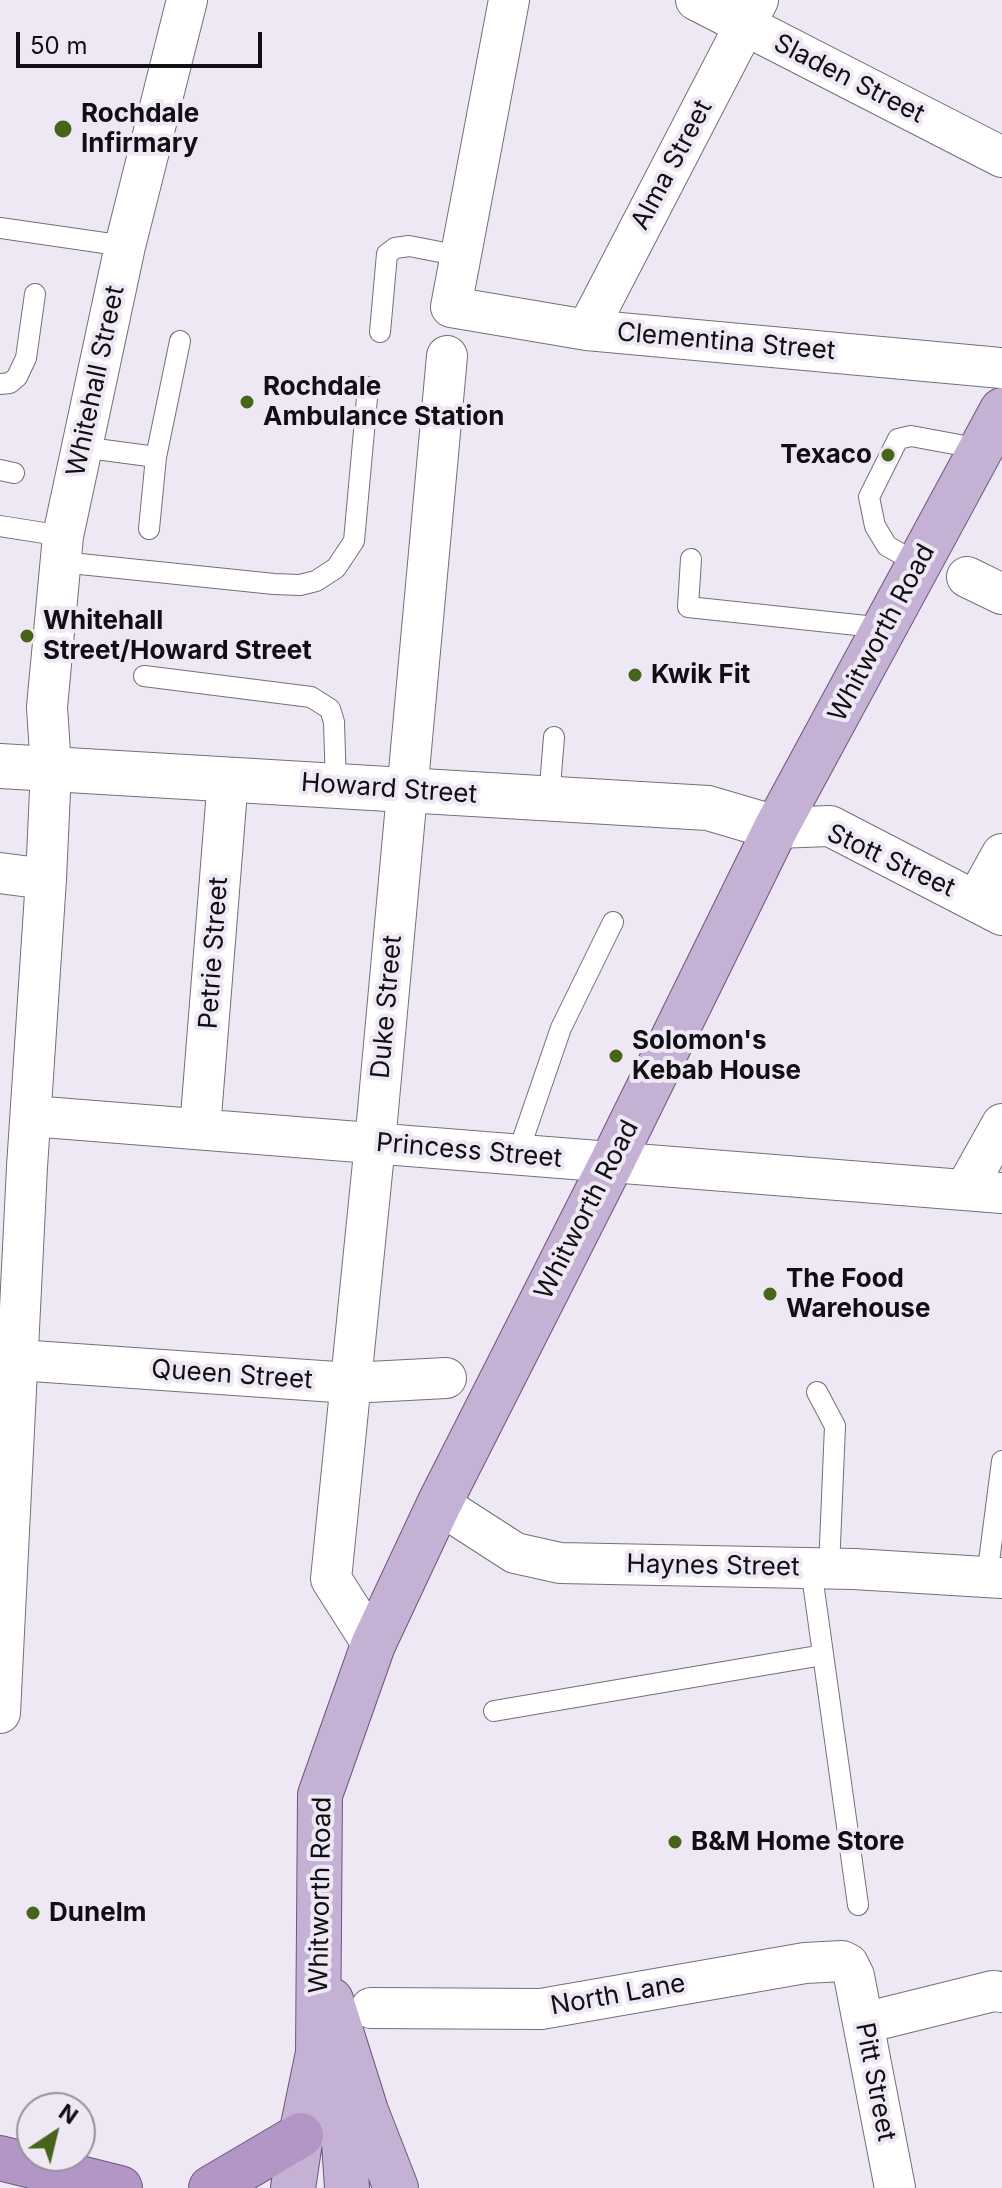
<!DOCTYPE html>
<html>
<head>
<meta charset="utf-8">
<style>
  body { margin:0 }
  #map { position:relative; width:1002px; height:2188px; overflow:hidden; background:#eee8f4; font-family:Inter,sans-serif }
  canvas { display:block }
  .north { position:absolute; left:16px; top:2092px; width:80px; height:80px; box-sizing:border-box; background:#eee8f4; border:2px solid #96919a; border-radius:50%; rotate:35deg; font-size:22px; font-weight:700; line-height:32px; text-align:center; color:#110f13 }
  .north::after { content:''; display:block; margin:auto; width:28px; height:36px; background:#46651a; clip-path:polygon(50% 0,100% 100%,50% 72%,0 100%) }
  .scale { position:absolute; left:16px; top:32px; width:246px; height:36px; box-sizing:border-box; border:4px solid #110f13; border-top:0; padding-left:10px; font-size:24px; line-height:28px; white-space:nowrap; color:#110f13; -webkit-text-stroke:6px #eee8f4; paint-order:stroke }
</style>
</head>
<body>
<div id="map">
<canvas width="1002" height="2188"></canvas>
<div class="north">N</div>
<div class="scale">50 m</div>
</div>
<script>
const context = document.querySelector('canvas').getContext('2d');
context.lineJoin = 'round';
const toPath = rows => new Path2D(rows.map(r => 'M' + r).join(''));
function strokePath(path, color, width, dash) { context.strokeStyle = color; context.lineWidth = width; context.lineCap = dash ? 'butt' : 'round'; context.setLineDash(dash || []); context.stroke(path); }
function label(font, color, halo, rows, align = 'center') {
  context.font = font + ' Inter,sans-serif'; context.lineWidth = 8; context.setLineDash([]); context.textBaseline = 'middle'; context.strokeStyle = halo; context.fillStyle = color; for (const [text, x, y, turn = 0] of rows) {
    context.save(); context.translate(x, y); context.rotate((+turn || 0) * Math.PI / 180); context.textAlign = isNaN(turn) ? turn : align; if (halo) context.strokeText(text, 0, 0); context.fillText(text, 0, 0); context.restore();
  }
}
const service = toPath([
  [0,228,125,246],
  [380,332,387,254,395,248,409,246,461,256],
  [0,384,10,383,17,377,26,358,35,294],
  [81,447,156,457],
  [0,470,14,473],
  [0,526,63,536],
  [149,529,156,457,180,341],
  [691,559,688,607,885,628],
  [61,562,274,584,300,585,316,581,336,568,354,541,368,387],
  [919,564,887,546,875,526,869,497,898,439,911,436,981,449],
  [144,676,311,697,330,709,334,722,336,786],
  [549,799,554,737],
  [517,1156,561,1028,613,922],
  [817,1392,835,1426,829,1568],
  [811,1568,858,1905],
  [987,1577,1002,1461],
  [494,1711,823,1655]
]);
const minor = toPath([
  [509,0,451,307,587,330,1002,368],
  [696,0,1002,157],
  [587,330,758,0],
  [967,577,1002,594],
  [776,828,830,826,1002,915],
  [0,873,46,879],
  [976,901,1002,854],
  [31,1116,1002,1193],
  [200,1129,228,778],
  [965,1190,1002,1124],
  [18,1360,350,1383,446,1378],
  [439,1504,515,1553,560,1563,854,1569,1002,1578],
  [373,1645,331,1579,375,1143,447,356],
  [0,1713,27,1167,46,879,51,769,47,707,63,536,125,246,187,0],
  [371,2008,541,2009,805,1963,842,1961,848,1964,854,1976,895,2188],
  [864,2023,993,1991,1002,1992]
]);
const tertiary = toPath([
  [0,766,708,808,776,828]
]);
const primary = toPath([
  [331,2000,366,2111,396,2188],
  [324,2074,344,2142,347,2188],
  [293,2188,301,2135,318,2053,320,1795,373,1645,439,1504,612,1162,776,828,1002,410]
]);
const trunk = toPath([
  [0,2158,120,2188],
  [211,2188,301,2135]
]);
const markers = [
  [63,129,10,"#46651a"],
  [247,402,8,"#46651a"],
  [888,455,8,"#46651a"],
  [27,636,8,"#46651a"],
  [635,675,8,"#46651a"],
  [616,1056,8,"#46651a"],
  [770,1294,8,"#46651a"],
  [675,1842,8,"#46651a"],
  [33,1913,8,"#46651a"]
];
const streetNames = [
  ["Sladen Street",849,79,27],
  ["Alma Street",672,165,-62],
  ["Clementina Street",726,342,5],
  ["Whitehall Street",96,381,-78],
  ["Whitworth Road",882,633,-62],
  ["Howard Street",389,789,4],
  ["Stott Street",891,861,25],
  ["Petrie Street",214,953,-86],
  ["Duke Street",387,1007,-85],
  ["Princess Street",469,1151,5],
  ["Whitworth Road",587,1210,-63],
  ["Queen Street",232,1375,4],
  ["Haynes Street",713,1566,1],
  ["Whitworth Road",321,1895,-89],
  ["North Lane",618,1995,-10],
  ["Pitt Street",875,2082,79]
];
const poiNames = [
  ["Rochdale",81,114],
  ["Infirmary",81,144],
  ["Rochdale",263,387],
  ["Ambulance Station",263,417],
  ["Texaco",872,455,"right"],
  ["Whitehall",43,621],
  ["Street/Howard Street",43,651],
  ["Kwik Fit",651,675],
  ["Solomon's",632,1041],
  ["Kebab House",632,1071],
  ["The Food",786,1279],
  ["Warehouse",786,1309],
  ["B&M Home Store",691,1842],
  ["Dunelm",49,1913]
];
strokePath(service, '#746f79', 22);
strokePath(minor, '#746f79', 42);
strokePath(tertiary, '#746f79', 46);
strokePath(primary, '#6d567e', 46);
strokePath(trunk, '#6d567e', 46);
strokePath(service, '#fff', 20);
strokePath(minor, '#fff', 40);
strokePath(tertiary, '#fff', 44);
strokePath(primary, '#c5b1d4', 44);
strokePath(trunk, '#b297c6', 44);
for (const [x, y, r, color] of markers) { const dot = new Path2D(); dot.arc(x, y, r, 0, 2 * Math.PI); context.fillStyle = color; context.fill(dot); strokePath(dot, '#eee8f4', 3); }
label('26px', '#110f13', '#eee8f4', streetNames);
label('bold 26px', '#110f13', '#eee8f4', poiNames, 'left');
</script>
</body>
</html>
